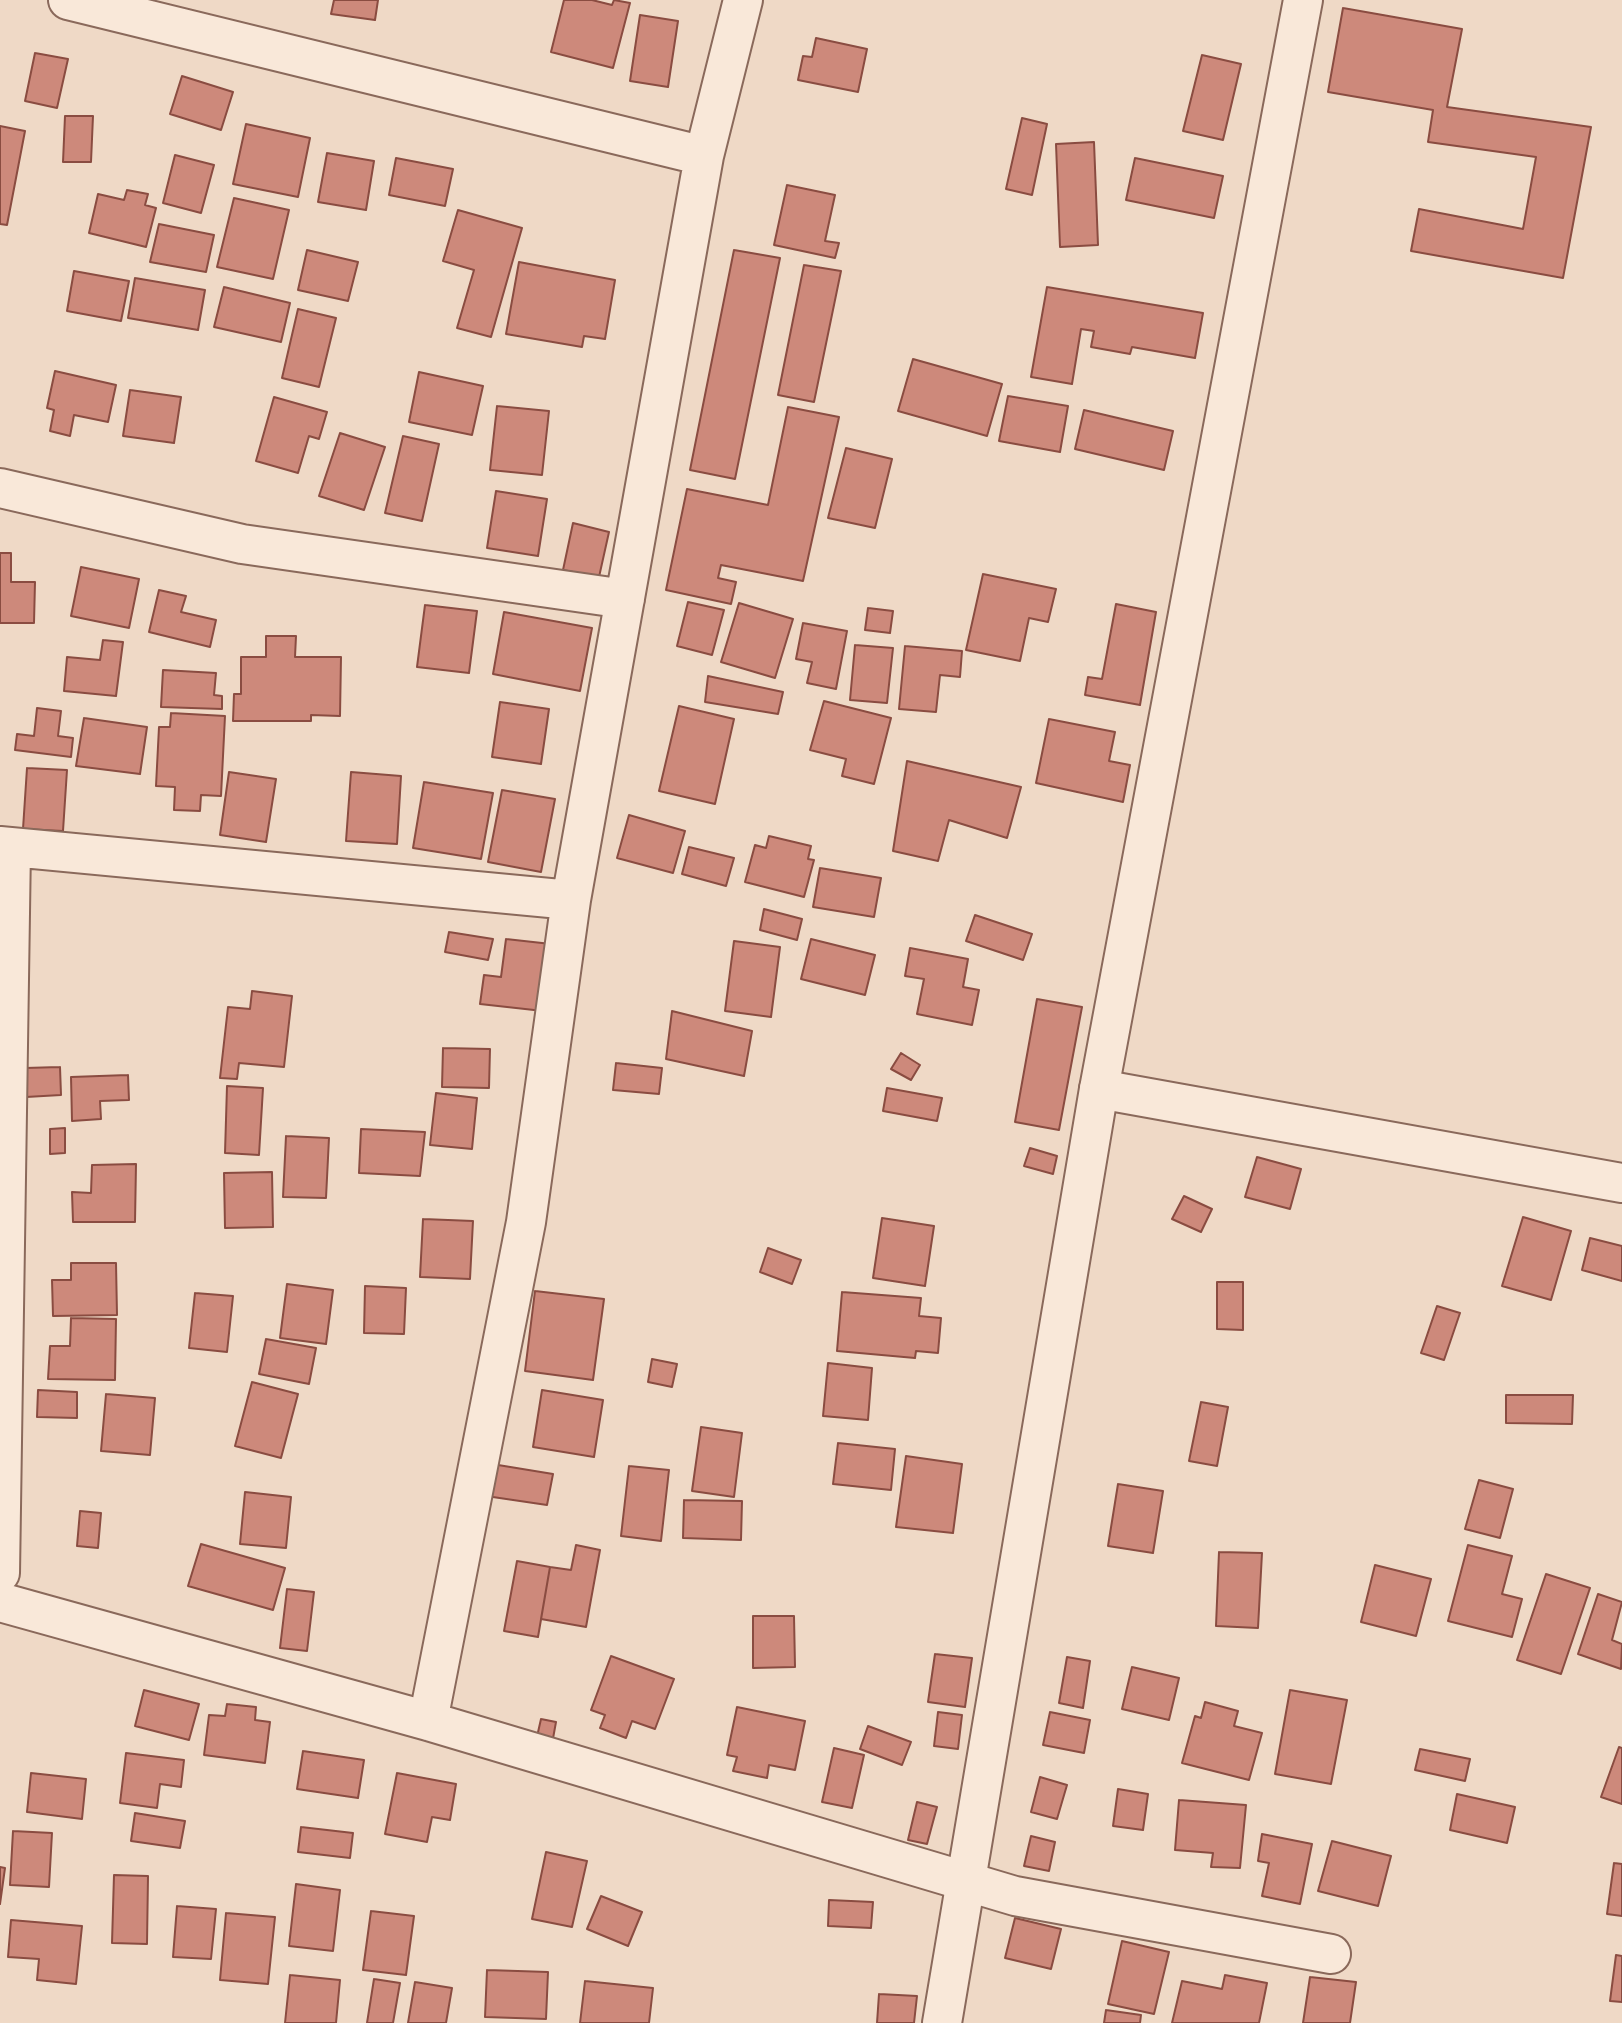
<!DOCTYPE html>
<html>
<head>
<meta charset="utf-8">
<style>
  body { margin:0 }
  canvas { display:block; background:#efd9c6 }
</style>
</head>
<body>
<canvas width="1622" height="2023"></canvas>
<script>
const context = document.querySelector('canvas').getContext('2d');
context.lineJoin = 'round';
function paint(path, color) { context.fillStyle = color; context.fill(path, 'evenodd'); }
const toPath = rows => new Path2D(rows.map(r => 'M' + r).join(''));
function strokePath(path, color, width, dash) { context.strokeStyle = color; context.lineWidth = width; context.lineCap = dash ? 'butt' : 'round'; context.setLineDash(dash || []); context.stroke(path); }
const building = toPath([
  [334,0,378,0,375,20,331,14,334,0],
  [564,0,592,0,612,5,614,0,630,3,613,68,551,52,564,0],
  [1343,8,1462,29,1447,107,1591,127,1563,278,1411,251,1419,209,1523,229,1536,157,1428,142,1433,110,1328,92,1343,8],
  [640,15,678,21,668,87,630,81,640,15],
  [816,38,867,49,858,92,798,80,803,56,812,57,816,38],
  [35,53,68,59,57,108,25,101,35,53],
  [1202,55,1241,64,1223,140,1183,131,1202,55],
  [182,76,233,92,221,130,170,114,182,76],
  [65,116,93,116,91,162,63,162,65,116],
  [1022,118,1047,124,1032,195,1006,189,1022,118],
  [246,124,310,138,298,197,233,184,246,124],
  [0,126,25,131,7,225,0,224,0,126],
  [1094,142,1098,245,1060,247,1056,144,1094,142],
  [327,153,374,161,366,210,318,202,327,153],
  [175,155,214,165,201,213,163,203,175,155],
  [396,158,453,169,445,206,389,195,396,158],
  [1135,158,1223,176,1214,218,1126,200,1135,158],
  [787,185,835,195,825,241,839,243,835,258,774,245,787,185],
  [127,190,148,194,145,205,156,208,146,247,89,233,98,194,124,200,127,190],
  [234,198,289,210,273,279,217,267,234,198],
  [458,210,522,228,491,337,457,328,474,270,443,261,458,210],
  [159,224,214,235,206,272,150,262,159,224],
  [307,250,358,262,348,301,298,290,307,250],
  [734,250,780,258,735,479,690,470,734,250],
  [519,262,615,280,605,339,584,336,582,347,506,334,519,262],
  [804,265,841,271,814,402,778,395,804,265],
  [74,271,129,281,121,321,67,311,74,271],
  [135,278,205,290,198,330,128,318,135,278],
  [224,287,290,303,281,342,214,327,224,287],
  [1047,287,1203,313,1195,358,1132,347,1130,354,1091,347,1094,331,1081,329,1072,384,1031,377,1047,287],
  [298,309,336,318,319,387,282,378,298,309],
  [913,359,1002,384,987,436,898,411,913,359],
  [55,371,116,385,108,422,74,415,70,436,50,431,54,410,47,408,55,371],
  [419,372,483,386,472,435,409,422,419,372],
  [130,390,181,397,174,443,123,436,130,390],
  [1008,396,1068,406,1060,452,999,441,1008,396],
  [274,397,327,412,319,439,309,436,298,473,256,461,274,397],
  [497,406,549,411,542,475,490,470,497,406],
  [788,407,839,417,803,581,721,565,718,578,736,582,731,604,666,590,687,489,768,505,788,407],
  [1084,410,1173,431,1164,470,1075,449,1084,410],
  [340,433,385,447,364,510,319,496,340,433],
  [403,436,439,444,422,521,385,513,403,436],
  [846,448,892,459,875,528,828,518,846,448],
  [496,491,547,499,538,556,487,548,496,491],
  [573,523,609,532,599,577,563,570,573,523],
  [0,553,11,553,11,582,35,582,34,623,0,623,0,553],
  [81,567,139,579,129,628,71,616,81,567],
  [983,574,1056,589,1048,622,1029,618,1020,661,966,650,983,574],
  [159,590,186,596,181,612,216,620,210,647,149,632,159,590],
  [688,602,724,610,712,655,677,646,688,602],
  [739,603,793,619,775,678,721,662,739,603],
  [1116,604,1156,612,1140,705,1085,695,1088,677,1102,679,1116,604],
  [425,605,477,611,469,673,417,667,425,605],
  [868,608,893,611,890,633,865,630,868,608],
  [504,612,592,628,580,691,493,674,504,612],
  [803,623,847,631,836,689,807,683,812,662,796,659,803,623],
  [266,636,296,636,295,657,341,657,340,716,311,715,311,721,233,721,234,694,241,694,241,657,266,657,266,636],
  [103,640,123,642,116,696,64,691,67,657,100,660,103,640],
  [855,645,893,648,887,703,850,700,855,645],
  [905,646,962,651,960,677,940,675,936,712,899,709,905,646],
  [163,670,216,673,214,695,222,696,222,709,161,707,163,670],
  [708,676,783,692,778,714,705,702,708,676],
  [824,701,891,718,874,784,842,776,846,759,810,750,824,701],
  [500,702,549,709,541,764,492,757,500,702],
  [679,706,734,719,715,804,659,791,679,706],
  [37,708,61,711,58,736,73,738,71,757,15,750,17,734,34,736,37,708],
  [171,713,225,716,221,796,201,795,200,811,174,810,175,787,156,786,159,727,170,727,171,713],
  [84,718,147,727,140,774,76,766,84,718],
  [1049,719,1115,732,1109,761,1130,765,1123,802,1036,783,1049,719],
  [907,761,1021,787,1007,838,949,820,938,861,893,851,907,761],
  [27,768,67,770,63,831,23,829,27,768],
  [229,772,276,779,266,842,220,835,229,772],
  [351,772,401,776,397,844,346,841,351,772],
  [424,782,493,793,481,859,413,848,424,782],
  [502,790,555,799,541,872,488,862,502,790],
  [629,815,685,831,673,873,617,858,629,815],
  [769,836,811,846,808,859,814,860,804,897,745,882,755,845,766,848,769,836],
  [689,847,734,858,726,886,682,874,689,847],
  [820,868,881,878,874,917,813,907,820,868],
  [764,909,802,919,797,940,760,930,764,909],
  [975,915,1032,934,1023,960,966,941,975,915],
  [449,932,493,939,488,960,445,952,449,932],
  [506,939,551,944,543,1011,480,1004,484,975,501,977,506,939],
  [811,939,875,955,865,995,801,979,811,939],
  [734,941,780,947,771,1017,725,1011,734,941],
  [910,948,968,959,963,987,979,990,972,1025,917,1014,924,979,905,976,910,948],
  [252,991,292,996,284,1067,239,1063,237,1079,220,1078,228,1007,250,1009,252,991],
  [1037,999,1082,1007,1059,1130,1015,1122,1037,999],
  [672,1011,752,1031,744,1076,666,1059,672,1011],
  [443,1048,490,1049,489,1088,442,1087,443,1048],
  [901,1053,920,1065,911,1080,891,1069,901,1053],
  [616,1063,662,1068,659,1094,613,1090,616,1063],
  [60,1067,61,1095,26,1097,25,1068,60,1067],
  [128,1075,129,1100,100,1101,101,1119,72,1121,71,1077,128,1075],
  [227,1086,263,1088,259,1155,225,1153,227,1086],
  [887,1088,942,1098,937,1121,883,1111,887,1088],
  [436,1093,477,1098,472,1149,430,1145,436,1093],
  [65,1128,65,1153,50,1154,50,1129,65,1128],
  [361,1129,425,1132,420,1176,359,1173,361,1129],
  [286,1136,329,1138,326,1198,283,1197,286,1136],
  [1030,1148,1057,1156,1053,1174,1024,1166,1030,1148],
  [1257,1157,1301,1169,1290,1209,1245,1197,1257,1157],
  [136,1164,135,1222,73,1222,72,1192,91,1193,92,1165,136,1164],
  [272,1172,273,1227,225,1228,224,1173,272,1172],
  [1184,1196,1212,1209,1201,1232,1172,1219,1184,1196],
  [1523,1217,1571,1231,1551,1300,1502,1286,1523,1217],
  [882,1218,934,1226,925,1286,873,1278,882,1218],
  [423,1219,473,1221,470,1279,420,1277,423,1219],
  [1590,1238,1622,1246,1622,1281,1582,1270,1590,1238],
  [768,1248,801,1260,792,1284,760,1272,768,1248],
  [71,1263,116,1263,117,1315,53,1316,52,1280,71,1280,71,1263],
  [1217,1282,1243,1282,1243,1330,1217,1329,1217,1282],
  [287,1284,333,1290,326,1344,280,1338,287,1284],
  [365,1286,406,1288,404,1334,364,1333,365,1286],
  [535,1291,604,1299,593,1380,525,1371,535,1291],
  [842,1292,921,1298,919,1316,941,1318,938,1353,916,1351,915,1358,837,1351,842,1292],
  [195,1293,233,1296,227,1352,189,1348,195,1293],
  [1437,1306,1460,1313,1444,1360,1421,1353,1437,1306],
  [71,1318,116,1319,115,1380,48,1379,50,1346,70,1346,71,1318],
  [266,1339,316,1348,309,1384,259,1374,266,1339],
  [652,1359,677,1364,672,1387,648,1382,652,1359],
  [828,1363,872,1368,868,1420,823,1416,828,1363],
  [252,1382,298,1394,281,1458,235,1446,252,1382],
  [38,1390,77,1392,77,1418,37,1417,38,1390],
  [542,1390,603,1400,594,1457,533,1447,542,1390],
  [106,1394,155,1398,150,1455,101,1451,106,1394],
  [1506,1395,1573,1395,1572,1424,1506,1423,1506,1395],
  [1201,1402,1228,1407,1217,1466,1189,1461,1201,1402],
  [701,1427,742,1433,734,1497,692,1491,701,1427],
  [838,1443,895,1449,891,1490,833,1484,838,1443],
  [906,1456,962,1464,953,1533,896,1527,906,1456],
  [492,1464,553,1474,547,1505,486,1496,492,1464],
  [629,1466,669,1470,661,1541,621,1536,629,1466],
  [1479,1480,1513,1489,1500,1538,1465,1529,1479,1480],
  [1118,1484,1163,1491,1153,1553,1108,1546,1118,1484],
  [245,1492,291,1497,286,1548,240,1544,245,1492],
  [684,1500,742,1501,741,1540,683,1538,684,1500],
  [80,1511,101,1513,98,1548,77,1546,80,1511],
  [201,1544,285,1568,273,1610,188,1586,201,1544],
  [576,1545,600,1550,586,1627,541,1619,550,1567,571,1570,576,1545],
  [1468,1545,1512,1556,1502,1594,1522,1599,1512,1637,1448,1621,1468,1545],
  [1219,1552,1262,1553,1258,1628,1216,1626,1219,1552],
  [517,1561,550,1567,538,1637,504,1631,517,1561],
  [1375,1565,1431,1579,1416,1636,1361,1622,1375,1565],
  [1546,1574,1590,1588,1561,1674,1517,1660,1546,1574],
  [287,1589,314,1592,307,1651,280,1648,287,1589],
  [1598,1594,1622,1602,1612,1640,1622,1644,1621,1669,1578,1654,1598,1594],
  [753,1616,794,1616,795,1667,753,1668,753,1616],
  [935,1654,972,1658,965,1707,928,1702,935,1654],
  [611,1656,674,1679,655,1729,632,1721,626,1738,600,1728,605,1715,591,1710,611,1656],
  [1067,1657,1090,1661,1083,1708,1059,1703,1067,1657],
  [1132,1667,1179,1678,1169,1720,1122,1709,1132,1667],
  [144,1690,199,1704,189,1740,135,1726,144,1690],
  [1290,1690,1347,1700,1331,1784,1275,1774,1290,1690],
  [1205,1702,1238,1711,1234,1726,1262,1733,1249,1780,1182,1763,1195,1716,1201,1718,1205,1702],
  [227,1704,256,1707,255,1720,270,1722,265,1763,204,1755,209,1715,225,1716,227,1704],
  [737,1707,805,1721,795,1770,769,1765,767,1778,733,1771,737,1757,727,1755,737,1707],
  [938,1712,962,1715,958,1749,934,1746,938,1712],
  [1050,1712,1090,1720,1084,1753,1043,1745,1050,1712],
  [541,1719,556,1722,552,1744,536,1741,541,1719],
  [868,1726,911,1742,902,1765,860,1749,868,1726],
  [1619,1747,1622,1748,1622,1804,1601,1797,1619,1747],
  [834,1748,864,1755,852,1808,822,1802,834,1748],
  [1420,1749,1470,1759,1465,1781,1415,1770,1420,1749],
  [303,1751,364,1760,358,1798,297,1789,303,1751],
  [126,1753,184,1760,181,1787,160,1784,157,1808,120,1803,126,1753],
  [31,1773,86,1779,82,1819,27,1812,31,1773],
  [397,1773,456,1784,450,1820,432,1817,427,1842,385,1834,397,1773],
  [1040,1777,1067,1785,1057,1819,1031,1812,1040,1777],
  [1118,1789,1148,1794,1143,1830,1113,1826,1118,1789],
  [1457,1794,1515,1807,1507,1843,1450,1830,1457,1794],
  [1179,1800,1246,1805,1240,1868,1211,1867,1213,1853,1175,1850,1179,1800],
  [917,1802,937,1807,927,1844,908,1840,917,1802],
  [135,1813,185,1821,180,1848,131,1841,135,1813],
  [301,1827,353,1833,350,1858,298,1852,301,1827],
  [13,1831,52,1833,49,1887,10,1885,13,1831],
  [1262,1834,1312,1844,1300,1904,1262,1896,1269,1863,1258,1861,1262,1834],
  [1031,1836,1055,1842,1049,1871,1024,1866,1031,1836],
  [1332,1841,1391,1856,1378,1906,1318,1891,1332,1841],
  [546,1852,587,1861,572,1927,532,1919,546,1852],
  [1614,1863,1622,1864,1622,1916,1607,1914,1614,1863],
  [0,1867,5,1868,0,1904,0,1867],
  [114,1875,148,1876,147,1944,112,1943,114,1875],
  [296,1884,340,1890,333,1951,289,1946,296,1884],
  [601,1896,642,1912,628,1946,587,1929,601,1896],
  [829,1900,873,1902,871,1928,828,1926,829,1900],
  [177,1906,216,1909,211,1959,173,1957,177,1906],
  [371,1911,414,1916,406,1975,363,1970,371,1911],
  [226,1913,275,1917,268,1984,220,1980,226,1913],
  [1015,1918,1061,1929,1051,1969,1005,1958,1015,1918],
  [11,1920,82,1926,76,1984,37,1980,39,1959,8,1957,11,1920],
  [1122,1941,1169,1952,1154,2014,1108,2004,1122,1941],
  [1616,1955,1622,1956,1622,2002,1610,2001,1616,1955],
  [487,1970,548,1972,546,2019,485,2017,487,1970],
  [290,1975,340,1980,336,2023,285,2023,290,1975],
  [1225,1975,1267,1983,1259,2023,1172,2023,1182,1981,1222,1989,1225,1975],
  [1310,1977,1356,1982,1350,2023,1303,2023,1310,1977],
  [374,1979,400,1983,393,2023,367,2023,374,1979],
  [585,1981,653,1988,649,2023,580,2023,585,1981],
  [415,1982,452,1988,446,2023,408,2023,415,1982],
  [879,1994,917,1996,914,2023,877,2023,879,1994],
  [1106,2010,1141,2015,1140,2023,1104,2023,1106,2010]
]);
const minor = toPath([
  [68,0,704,156],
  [0,488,242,544,625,599],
  [0,846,571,900],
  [1099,1089,1622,1183],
  [0,1573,11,847],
  [0,1602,428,1721,1015,1896,1331,1954],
  [428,1721,526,1222,571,900,704,156,743,0]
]);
const tertiary = toPath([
  [942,2023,1099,1089,1303,0]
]);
paint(building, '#cd897b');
strokePath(building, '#8a4c41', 2);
strokePath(minor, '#8a695b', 42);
strokePath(tertiary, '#8a695b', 42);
strokePath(minor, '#f9e8d9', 38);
strokePath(tertiary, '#f9e8d9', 38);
</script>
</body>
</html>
